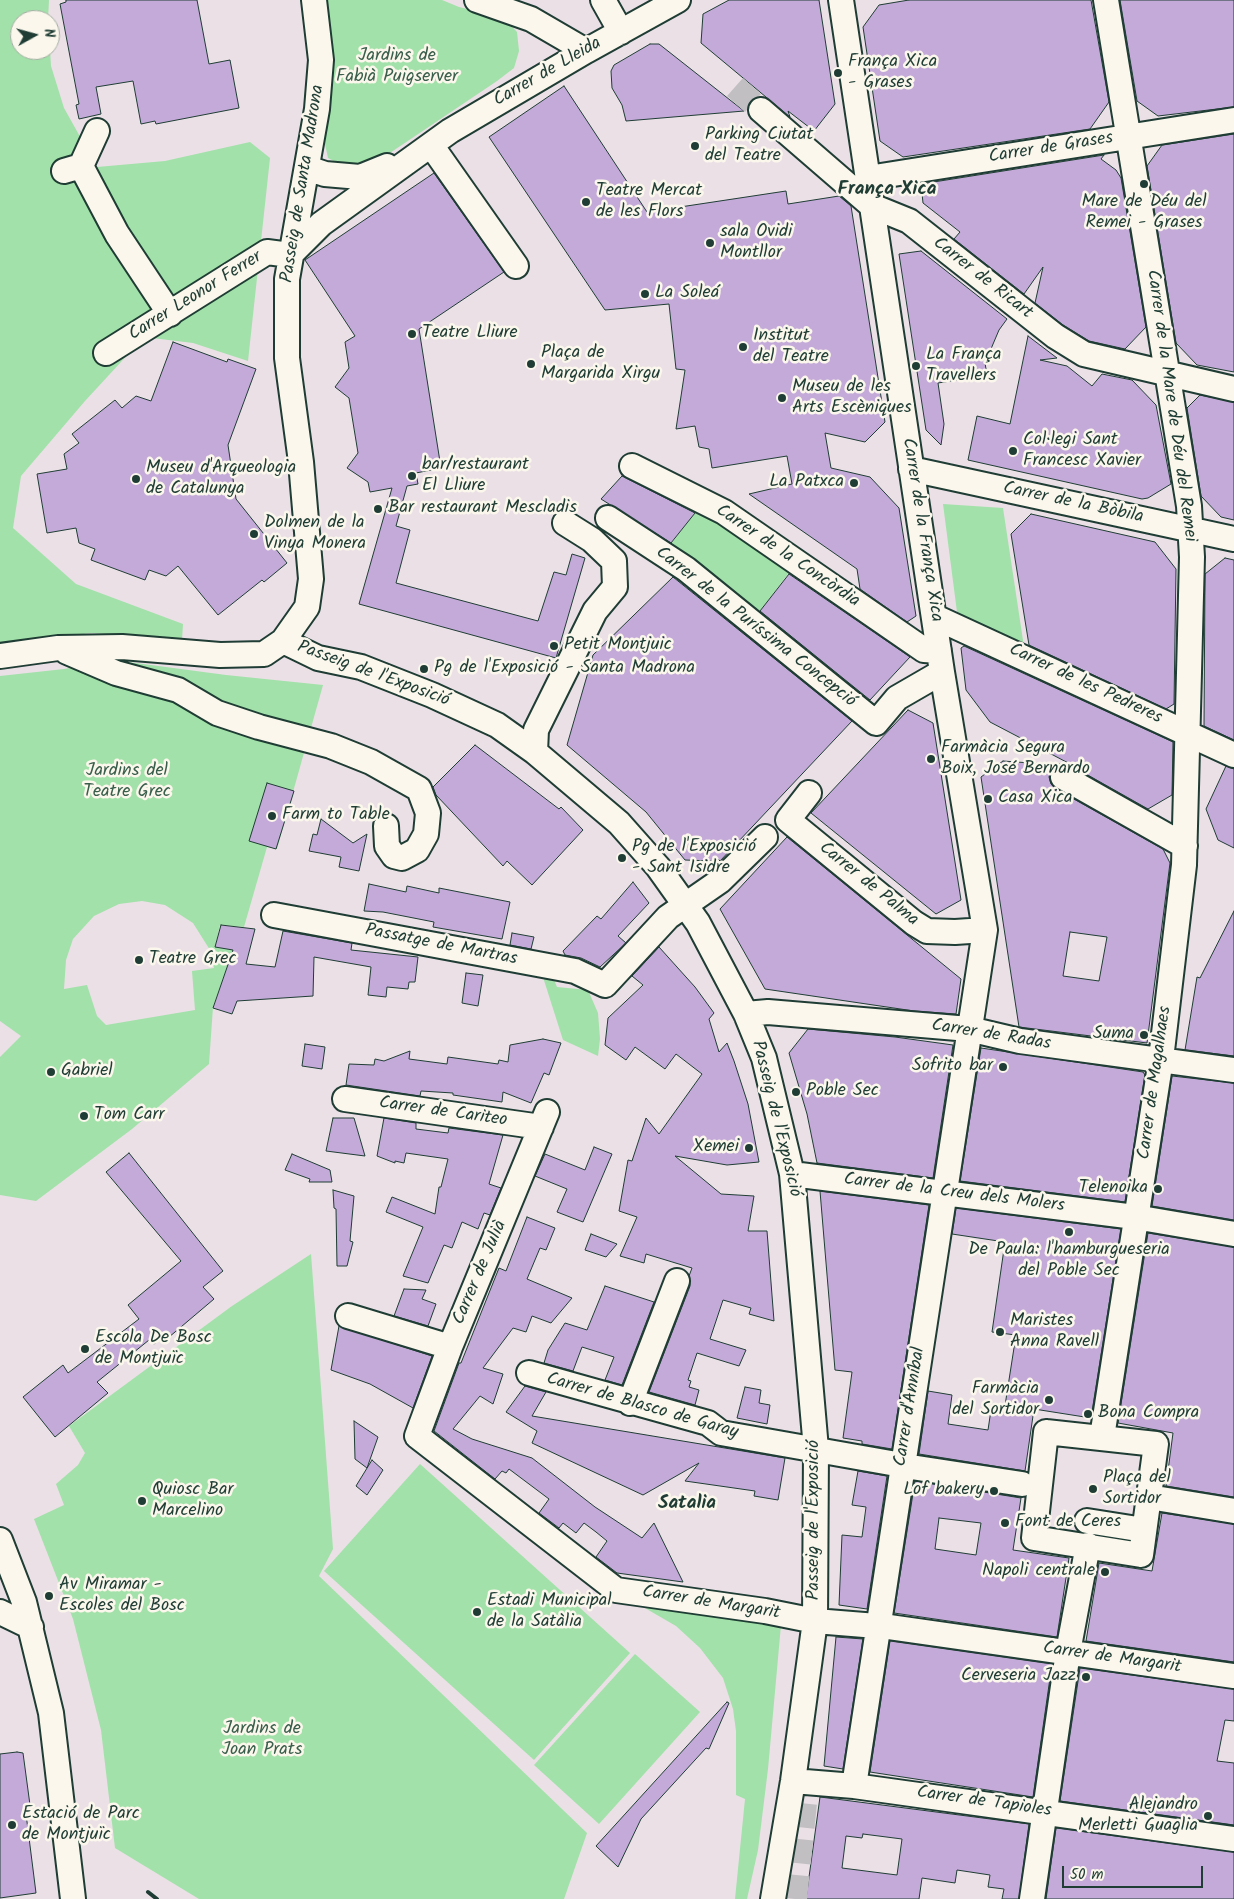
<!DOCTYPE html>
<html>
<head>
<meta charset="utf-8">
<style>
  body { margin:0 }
  #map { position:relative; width:1234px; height:1899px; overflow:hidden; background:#eae0e6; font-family:Kalam,sans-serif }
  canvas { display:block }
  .north { position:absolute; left:10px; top:10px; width:50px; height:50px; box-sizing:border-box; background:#fbf7ec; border:1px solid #a3ada2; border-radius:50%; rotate:83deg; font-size:14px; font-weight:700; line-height:20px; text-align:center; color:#1f3d34 }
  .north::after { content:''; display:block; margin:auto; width:18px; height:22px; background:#1f3d34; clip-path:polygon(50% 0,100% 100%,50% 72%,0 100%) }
  .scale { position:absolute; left:1062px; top:1866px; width:141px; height:22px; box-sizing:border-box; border:2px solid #1f3d34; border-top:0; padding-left:6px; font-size:15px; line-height:18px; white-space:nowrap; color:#1f3d34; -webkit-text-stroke:4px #fbf7ec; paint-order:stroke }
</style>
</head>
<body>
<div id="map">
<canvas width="1234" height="1899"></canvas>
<div class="north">N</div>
<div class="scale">50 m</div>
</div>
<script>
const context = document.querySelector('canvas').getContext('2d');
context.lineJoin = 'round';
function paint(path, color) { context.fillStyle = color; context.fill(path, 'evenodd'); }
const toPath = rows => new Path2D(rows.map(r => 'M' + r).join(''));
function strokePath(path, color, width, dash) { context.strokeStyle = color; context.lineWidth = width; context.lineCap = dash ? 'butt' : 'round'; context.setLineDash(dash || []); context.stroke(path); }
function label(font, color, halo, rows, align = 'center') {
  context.font = font + ' Kalam,sans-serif'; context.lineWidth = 5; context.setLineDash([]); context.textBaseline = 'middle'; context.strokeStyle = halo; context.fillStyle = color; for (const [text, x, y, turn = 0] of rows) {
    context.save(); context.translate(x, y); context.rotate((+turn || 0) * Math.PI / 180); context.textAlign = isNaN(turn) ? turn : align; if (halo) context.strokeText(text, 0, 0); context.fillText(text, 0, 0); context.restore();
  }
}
const green = toPath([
  [0,0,49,0,48,20,20,20,20,50,50,50,51,66,64,108,97,167,165,161,250,142,270,158,248,361,193,343,144,337,85,401,21,476,13,528,76,584,183,624,182,640,92,633,0,643],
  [325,0,442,0,459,7,504,18,517,32,519,51,514,68,497,81,369,167,349,169,328,158,325,144,330,43],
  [943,504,1003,508,1024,647,957,612],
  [697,510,791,570,757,615,668,548],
  [113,660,226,675,323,685,277,849,267,847,244,927,220,925,215,947,233,950,213,1007,209,1064,132,1129,36,1201,0,1195,0,1057,21,1036,0,1021,0,676,64,669],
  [142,901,165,905,193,923,210,950,214,968,192,971,195,1010,106,1025,97,1016,87,985,64,989,66,960,73,939,94,916,119,904],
  [542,974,552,975,557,987,588,990,598,1013,600,1039,598,1056,563,1040],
  [311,1254,333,1549,319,1576,587,1833,564,1899,199,1899,115,1848,101,1730,73,1619,34,1519,64,1505,56,1484,78,1465,85,1453,69,1426,232,1306],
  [420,1464,630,1653,534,1760,324,1571],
  [638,1604,781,1625,768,1769,758,1850,747,1899,735,1899,745,1799,736,1795,736,1731,733,1709,723,1678,700,1648,676,1626],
  [635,1654,700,1712,599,1824,534,1765]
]);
const building = toPath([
  [66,0,197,0,209,64,230,60,239,108,156,124,155,121,141,124,133,81,96,87,101,114,79,119,76,105,79,104,60,4,66,2,66,0],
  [729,0,819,0,835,104,814,131,788,111,790,117,701,43,703,14,729,0],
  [909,0,1091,0,1109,102,1090,129,903,157,880,141,863,27,879,5,909,0],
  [1120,0,1234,0,1234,107,1158,116,1137,101,1120,0],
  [650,44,659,44,744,111,626,121,622,105,612,88,611,71,614,65,650,44],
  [564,86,647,212,786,191,788,204,839,196,851,206,885,422,865,442,825,433,831,468,870,477,899,508,916,616,907,622,860,589,857,569,749,494,792,484,787,456,712,468,709,449,699,447,695,426,676,429,685,370,676,369,669,304,605,310,489,137,564,86],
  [1234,134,1234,372,1197,365,1176,343,1147,166,1162,145,1234,134],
  [1104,155,1101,159,1116,170,1121,178,1146,327,1125,349,1089,341,1063,325,1035,303,1043,267,1024,294,954,239,960,232,923,203,921,184,1104,155],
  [434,173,504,272,419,329,441,468,416,473,418,484,407,486,396,526,410,530,396,583,538,621,554,572,566,575,572,554,585,558,556,658,359,604,392,488,370,492,368,482,347,468,358,453,349,398,335,387,349,368,345,342,355,336,305,260,434,173],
  [921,251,1007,319,999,330,985,363,987,375,938,383,944,424,941,445,926,430,899,254,921,251],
  [1028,336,1057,358,1040,360,1067,366,1092,386,1102,374,1132,380,1156,405,1171,484,1148,498,1142,499,968,460,977,416,1010,424,1028,336],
  [173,342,227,362,228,359,256,369,228,445,236,499,287,563,264,582,262,580,218,615,178,566,166,576,149,570,145,580,91,560,95,549,79,543,76,528,47,533,37,474,67,469,64,454,79,443,72,434,115,400,122,408,136,396,151,401,173,342],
  [1200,395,1234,402,1234,520,1221,517,1201,496,1187,408,1200,395],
  [622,476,695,513,671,543,601,499,622,476],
  [1031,514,1155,542,1176,569,1174,704,1166,709,1029,645,1011,534,1031,514],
  [1225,558,1234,560,1234,740,1204,726,1205,574,1225,558],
  [789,574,910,657,870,700,760,611,789,574],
  [673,577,852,721,720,861,716,857,712,861,685,860,646,812,567,745,593,655,673,577],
  [964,646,1173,742,1172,795,1148,809,1070,765,1074,766,990,722,966,690,961,648,964,646],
  [908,710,933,723,961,900,936,914,811,813,908,710],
  [475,745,559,809,561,807,583,830,532,885,507,861,503,866,436,795,433,787,475,745],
  [1003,761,1058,765,1051,770,1049,777,1051,784,1056,789,1163,849,1170,863,1147,1043,1019,1027,981,777,1003,761],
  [1070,932,1107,937,1099,981,1063,976,1070,932],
  [1226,766,1234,769,1234,848,1218,840,1206,809,1226,766],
  [267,783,294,791,276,849,249,841,267,783],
  [321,819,353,843,367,834,359,871,339,867,341,857,309,851,313,834,317,835,321,819],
  [787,837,961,979,956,1014,914,1011,765,989,720,909,787,837],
  [633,882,649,903,618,936,626,943,600,967,581,958,565,955,563,951,597,916,601,919,633,882],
  [369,884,406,892,407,886,439,893,439,888,510,902,502,939,433,927,434,922,383,912,364,911,369,884],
  [1234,911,1234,1056,1185,1050,1197,977,1200,978,1234,911],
  [221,925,255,929,246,964,275,967,283,931,352,943,351,950,418,957,415,982,409,982,408,989,387,987,386,997,368,995,371,967,314,957,313,996,237,1001,232,1014,213,1008,233,950,215,947,221,925],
  [512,933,534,937,531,949,510,945,512,933],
  [659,947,695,987,714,1013,709,1019,719,1052,727,1043,734,1061,748,1104,759,1162,727,1165,675,1156,721,1194,754,1196,748,1231,767,1231,774,1321,749,1314,751,1308,723,1300,710,1339,746,1350,739,1366,697,1353,688,1380,691,1381,689,1387,699,1390,695,1405,649,1392,690,1286,689,1276,692,1268,646,1254,644,1263,620,1256,637,1217,619,1211,628,1160,632,1161,646,1118,659,1134,702,1074,676,1054,665,1069,635,1047,626,1060,605,1045,608,1018,643,985,632,976,659,947],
  [466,973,483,975,478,1006,462,1003,466,973],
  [808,1029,895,1037,953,1045,933,1178,817,1163,807,1114,789,1053,808,1029],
  [543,1039,561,1043,549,1075,544,1073,531,1103,503,1092,502,1102,453,1095,453,1093,421,1091,420,1096,346,1085,349,1064,374,1065,375,1059,384,1061,410,1051,409,1059,447,1064,448,1057,498,1064,499,1060,508,1062,510,1045,543,1039],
  [305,1044,325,1047,322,1069,302,1066,305,1044],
  [981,1048,1143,1072,1145,1075,1125,1202,960,1181,981,1048],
  [1172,1076,1234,1083,1234,1220,1152,1206,1172,1076],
  [333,1118,354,1118,365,1156,326,1151,333,1118],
  [384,1118,416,1123,416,1129,448,1133,449,1128,503,1135,489,1184,501,1188,490,1215,484,1213,478,1229,462,1222,452,1248,444,1245,428,1283,403,1276,423,1227,386,1212,392,1197,435,1214,439,1187,441,1187,448,1159,406,1153,404,1163,395,1161,395,1163,377,1156,384,1118],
  [594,1147,612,1154,583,1222,557,1212,567,1189,535,1176,545,1154,585,1170,594,1147],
  [129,1153,223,1271,203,1287,214,1299,162,1343,159,1340,154,1344,149,1340,97,1382,108,1393,55,1437,23,1397,63,1365,68,1373,139,1319,128,1305,181,1261,106,1172,129,1153],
  [292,1154,330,1170,332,1182,309,1182,310,1179,285,1170,292,1154],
  [333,1190,354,1196,350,1241,353,1242,347,1266,337,1266,336,1209,334,1208,333,1190],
  [820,1191,929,1205,892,1449,862,1444,862,1441,843,1438,852,1372,835,1370,820,1191],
  [956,1208,1121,1229,1091,1418,1034,1409,1025,1471,919,1454,928,1391,952,1395,948,1424,988,1430,991,1410,1004,1412,1016,1335,992,1332,1005,1242,952,1234,956,1208],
  [527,1217,555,1228,546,1250,540,1248,527,1279,572,1298,551,1323,532,1316,526,1332,513,1328,483,1368,503,1374,493,1404,480,1396,453,1429,472,1439,532,1458,595,1507,642,1538,654,1523,683,1582,617,1573,596,1557,607,1541,596,1532,584,1523,576,1533,563,1523,559,1528,539,1513,549,1499,509,1469,506,1473,502,1471,495,1479,434,1431,459,1363,461,1363,499,1268,506,1271,527,1217],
  [1148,1233,1234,1247,1234,1497,1166,1486,1173,1433,1118,1423,1148,1233],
  [591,1234,617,1244,606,1257,585,1250,591,1234],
  [605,1286,654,1302,622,1385,605,1380,614,1357,582,1347,573,1371,544,1363,548,1350,565,1323,587,1330,605,1286],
  [404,1289,426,1290,422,1299,436,1304,428,1326,394,1316,404,1289],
  [339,1326,432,1356,413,1408,370,1384,331,1370,339,1326],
  [525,1386,546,1392,532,1416,785,1458,778,1500,754,1496,755,1491,685,1481,699,1463,643,1495,532,1443,537,1431,506,1412,525,1386],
  [745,1387,761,1390,759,1403,770,1405,767,1424,737,1418,745,1387],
  [354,1421,378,1437,367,1468,355,1459,354,1421],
  [372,1460,383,1470,367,1495,356,1486,372,1460],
  [858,1471,887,1476,867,1609,839,1605,842,1535,862,1537,866,1507,852,1505,858,1471],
  [915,1481,1021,1498,1013,1550,1069,1558,1057,1637,894,1613,915,1481],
  [939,1518,981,1523,976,1555,935,1549,939,1518],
  [1162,1513,1234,1524,1234,1662,1086,1641,1099,1563,1152,1571,1162,1513],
  [836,1637,863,1639,843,1769,824,1766,836,1637],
  [890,1641,1052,1664,1033,1797,870,1772,890,1641],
  [1080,1668,1234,1689,1234,1721,1225,1720,1217,1761,1234,1763,1234,1825,1060,1801,1080,1668],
  [727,1702,729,1703,709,1749,706,1748,641,1819,618,1867,596,1846,727,1702],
  [17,1752,23,1753,30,1805,25,1806,36,1893,0,1898,0,1754,17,1752],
  [820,1797,1029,1824,1019,1899,1002,1899,1004,1889,988,1887,990,1875,957,1870,955,1883,922,1878,919,1899,806,1899,820,1797],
  [863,1834,902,1839,897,1875,842,1868,846,1836,862,1838,863,1834],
  [1056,1828,1234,1852,1234,1899,1046,1899,1056,1828]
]);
const minorTunnel = toPath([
  [735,87,761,110],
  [795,1899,805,1803]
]);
const minor = toPath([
  [477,0,531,19,586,51],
  [603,0,621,32],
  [841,0,942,672,985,930,854,1786],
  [761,110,872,206,909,221,1055,336,1084,354,1234,389],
  [431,145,516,266],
  [81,166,97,131],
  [307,168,325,174,360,177,387,166],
  [64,171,81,166,117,234,170,314],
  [868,178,1234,120],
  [290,255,321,224,450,131,586,51,678,0],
  [106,353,267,252,290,255],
  [632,466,724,512,924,650,939,651],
  [911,469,1234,539],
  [608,518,686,569,876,723,897,698,942,672],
  [935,617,1234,755],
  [283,641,318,658,361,667,432,695,497,725,535,752,619,823,658,867,698,923,746,1014,764,1058,792,1174,816,1449,815,1621,793,1781,773,1899],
  [67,652,116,673,178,690,217,713,259,727,331,746,371,762,419,789,428,813,426,834,417,850,402,858,394,856,387,846,386,826],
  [0,656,58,648,122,647,220,655,264,654,283,641,307,607,311,579,301,462,287,358,287,279,317,109,321,60,314,0],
  [535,752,536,730,595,611,615,587,614,561,592,540,565,523],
  [1063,777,1185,846],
  [809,793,788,820,914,923,927,931,955,932,985,930],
  [274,915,575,971,605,985,668,917,720,881,765,837],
  [746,1014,768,1012,969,1029,1020,1041,1234,1070],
  [345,1099,541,1127],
  [547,1112,450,1347,417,1436,616,1590,765,1611,815,1621,889,1627,1234,1676],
  [792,1174,1135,1217,1234,1234],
  [348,1316,450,1347],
  [529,1373,708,1423,721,1433,902,1465],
  [630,1403,677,1281],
  [1046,1432,1156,1444,1141,1555,1034,1538,1046,1432],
  [1102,1437,1161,1059,1184,865,1192,557,1189,506,1106,0],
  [911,1467,1022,1484],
  [1149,1497,1234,1511],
  [1087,1521,1144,1530],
  [0,1540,24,1602,51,1713,73,1899],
  [0,1612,31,1627],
  [793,1781,854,1786,1234,1839],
  [1032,1899,1068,1652,1088,1545]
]);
const rail = toPath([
  [148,1892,157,1899]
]);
const markers = [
  [838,73,5,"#1f3d34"],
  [695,146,5,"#1f3d34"],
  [1144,184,5,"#1f3d34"],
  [586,202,5,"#1f3d34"],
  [710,243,5,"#1f3d34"],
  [645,294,5,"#1f3d34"],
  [412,334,5,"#1f3d34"],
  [743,347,5,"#1f3d34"],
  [531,364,5,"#1f3d34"],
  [916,366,5,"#1f3d34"],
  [782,398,5,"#1f3d34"],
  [1013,451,5,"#1f3d34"],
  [412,476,5,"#1f3d34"],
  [136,479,5,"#1f3d34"],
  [854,483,5,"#1f3d34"],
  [378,509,5,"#1f3d34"],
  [254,534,5,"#1f3d34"],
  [554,646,5,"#1f3d34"],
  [424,669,5,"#1f3d34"],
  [931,759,5,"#1f3d34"],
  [988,799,5,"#1f3d34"],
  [272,816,5,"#1f3d34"],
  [622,858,5,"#1f3d34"],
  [139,960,5,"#1f3d34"],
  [1144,1035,5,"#1f3d34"],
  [1003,1067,5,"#1f3d34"],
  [51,1072,5,"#1f3d34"],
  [796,1092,5,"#1f3d34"],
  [84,1116,5,"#1f3d34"],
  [749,1148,5,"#1f3d34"],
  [1158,1189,5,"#1f3d34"],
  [1069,1232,5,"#1f3d34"],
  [1000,1332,5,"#1f3d34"],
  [85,1349,5,"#1f3d34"],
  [1049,1400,5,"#1f3d34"],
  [1088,1414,5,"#1f3d34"],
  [1093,1489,5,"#1f3d34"],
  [994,1491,5,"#1f3d34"],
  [142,1501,5,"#1f3d34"],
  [1005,1523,5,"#1f3d34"],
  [1105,1572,5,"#1f3d34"],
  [49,1596,5,"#1f3d34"],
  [477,1612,5,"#1f3d34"],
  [1086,1677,5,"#1f3d34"],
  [1208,1816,5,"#1f3d34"],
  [12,1825,5,"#1f3d34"]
];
const parkNames = [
  ["Jardins de",397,57],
  ["Fabià Puigserver",397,78],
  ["Jardins del",127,772],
  ["Teatre Grec",127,793],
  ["Jardins de",262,1730],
  ["Joan Prats",262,1751]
];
const poiNames = [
  ["França Xica",848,63],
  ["- Grases",848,84],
  ["Parking Ciutat",705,136],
  ["del Teatre",705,157],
  ["Teatre Mercat",596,192],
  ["de les Flors",596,213],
  ["Mare de Déu del",1144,203,"center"],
  ["Remei - Grases",1144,224,"center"],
  ["sala Ovidi",720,233],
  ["Montllor",720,254],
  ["La Soleá",655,294],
  ["Teatre Lliure",422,334],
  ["Institut",753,337],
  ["del Teatre",753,358],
  ["Plaça de",541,354],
  ["Margarida Xirgu",541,375],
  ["La França",926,356],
  ["Travellers",926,377],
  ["Museu de les",792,388],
  ["Arts Escèniques",792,409],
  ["Col·legi Sant",1023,441],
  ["Francesc Xavier",1023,462],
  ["bar/restaurant",422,466],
  ["El Lliure",422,487],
  ["Museu d'Arqueologia",146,469],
  ["de Catalunya",146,490],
  ["La Patxca",844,483,"right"],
  ["Bar restaurant Mescladis",388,509],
  ["Dolmen de la",264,524],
  ["Vinya Monera",264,545],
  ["Petit Montjuic",564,646],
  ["Pg de l'Exposició - Santa Madrona",434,669],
  ["Farmàcia Segura",941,749],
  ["Boix, José Bernardo",941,770],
  ["Casa Xica",998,799],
  ["Farm to Table",282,816],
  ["Pg de l'Exposició",632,848],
  ["- Sant Isidre",632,869],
  ["Teatre Grec",149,960],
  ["Suma",1134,1035,"right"],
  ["Sofrito bar",993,1067,"right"],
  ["Gabriel",61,1072],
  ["Poble Sec",806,1092],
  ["Tom Carr",94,1116],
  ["Xemei",739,1148,"right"],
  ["Telenoika",1148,1189,"right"],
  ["De Paula: l'hamburgueseria",1069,1251,"center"],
  ["del Poble Sec",1069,1272,"center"],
  ["Maristes",1010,1322],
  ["Anna Ravell",1010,1343],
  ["Escola De Bosc",95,1339],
  ["de Montjuïc",95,1360],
  ["Farmàcia",1039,1390,"right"],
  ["del Sortidor",1039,1411,"right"],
  ["Bona Compra",1098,1414],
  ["Plaça del",1103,1479],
  ["Sortidor",1103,1500],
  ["Quiosc Bar",152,1491],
  ["Marcelino",152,1512],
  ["Lof bakery",984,1491,"right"],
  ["Font de Ceres",1015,1523],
  ["Napoli centrale",1095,1572,"right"],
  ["Av Miramar -",59,1586],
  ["Escoles del Bosc",59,1607],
  ["Estadi Municipal",487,1602],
  ["de la Satàlia",487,1623],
  ["Cerveseria Jazz",1076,1677,"right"],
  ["Alejandro",1198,1806,"right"],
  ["Merletti Guaglia",1198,1827,"right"],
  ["Estació de Parc",22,1815],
  ["de Montjuïc",22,1836]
];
const streetNames = [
  ["Carrer de Lleida",548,73,-30],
  ["Carrer de Grases",1051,149,-9],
  ["Passeig de Santa Madrona",304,184,-81],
  ["Carrer de Ricart",982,279,38],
  ["Carrer Leonor Ferrer",196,297,-32],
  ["Carrer de la Mare de Déu del Remei",1170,406,82],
  ["Carrer de la Bòbila",1073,504,12],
  ["Carrer de la França Xica",921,530,81],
  ["Carrer de la Concòrdia",787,557,34],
  ["Carrer de la Puríssima Concepció",755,628,38],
  ["Passeig de l'Exposició",373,675,20],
  ["Carrer de les Pedreres",1085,685,25],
  ["Carrer de Palma",868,885,39],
  ["Passatge de Martras",441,946,11],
  ["Carrer de Radas",991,1036,9],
  ["Carrer de Magalhaes",1156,1083,-82],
  ["Carrer de Cariteo",443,1113,8],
  ["Passeig de l'Exposició",775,1119,76],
  ["Carrer de la Creu dels Molers",954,1194,7],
  ["Carrer de Julià",481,1273,-67],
  ["Carrer de Blasco de Garay",642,1407,16],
  ["Carrer d'Anníbal",911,1407,-81],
  ["Passeig de l'Exposició",815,1520,-90],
  ["Carrer de Margarit",711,1604,9],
  ["Carrer de Margarit",1112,1659,8],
  ["Carrer de Tapioles",984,1803,8]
];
const neighbourhoodNames = [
  ["França Xica",887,191],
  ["Satalia",687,1505]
];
paint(green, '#a2e1a9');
paint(building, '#c4aad8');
strokePath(building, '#1f3d34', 1);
strokePath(minorTunnel, '#c1bfc2', 24, [24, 12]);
strokePath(minor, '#1f3d34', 28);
strokePath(minor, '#fbf7ec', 24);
strokePath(rail, '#1f3d34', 4);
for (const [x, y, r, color] of markers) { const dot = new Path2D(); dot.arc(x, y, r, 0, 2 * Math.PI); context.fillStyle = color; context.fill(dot); strokePath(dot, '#fbf7ec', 2); }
label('18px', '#395e4b', '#fbf7ec', parkNames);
label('18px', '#1f3d34', '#fbf7ec', poiNames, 'left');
label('18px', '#1f3d34', '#fbf7ec', streetNames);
label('bold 19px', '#1f3d34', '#fbf7ec', neighbourhoodNames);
</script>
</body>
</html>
